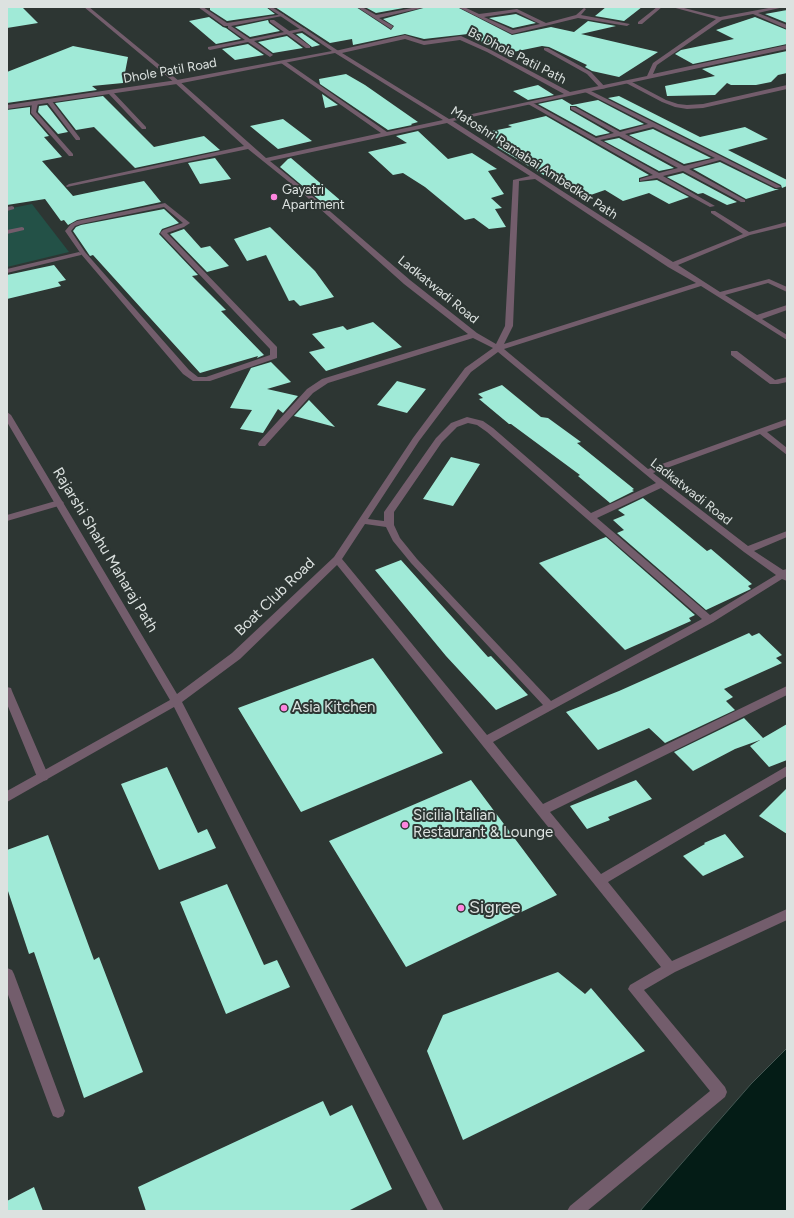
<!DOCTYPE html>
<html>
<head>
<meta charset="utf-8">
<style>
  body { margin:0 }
  #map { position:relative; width:794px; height:1218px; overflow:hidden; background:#2d3633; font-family:Figtree,sans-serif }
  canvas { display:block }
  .frame { position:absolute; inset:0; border:8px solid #dce2e0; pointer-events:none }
</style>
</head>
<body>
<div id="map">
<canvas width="794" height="1218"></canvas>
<div class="frame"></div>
</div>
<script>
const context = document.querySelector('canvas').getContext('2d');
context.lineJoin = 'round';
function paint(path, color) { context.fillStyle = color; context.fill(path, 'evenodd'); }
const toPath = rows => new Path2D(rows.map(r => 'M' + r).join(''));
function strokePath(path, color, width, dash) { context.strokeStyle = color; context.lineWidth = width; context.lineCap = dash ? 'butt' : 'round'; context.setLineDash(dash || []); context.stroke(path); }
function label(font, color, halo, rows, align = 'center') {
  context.font = font + ' Figtree,sans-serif'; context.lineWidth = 4; context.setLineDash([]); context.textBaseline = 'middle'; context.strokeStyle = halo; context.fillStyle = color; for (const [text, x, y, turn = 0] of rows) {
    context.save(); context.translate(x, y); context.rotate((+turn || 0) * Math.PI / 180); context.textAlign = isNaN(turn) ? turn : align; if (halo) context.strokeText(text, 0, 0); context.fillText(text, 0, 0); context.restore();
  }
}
const green = toPath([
  [32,204,69,252,7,267,7,209]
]);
const water = toPath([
  [787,1048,787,1211,640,1211,751,1084,787,1048]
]);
const building = toPath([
  [7,7,22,7,38,23,7,28],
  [210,7,266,7,275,14,227,21,210,10],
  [275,7,356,7,391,30,394,26,383,19,427,7,457,7,512,35,551,27,574,32,588,21,616,26,581,34,658,52,619,77,592,71,585,67,587,65,549,47,542,46,513,52,492,47,468,34,424,39,405,34,353,45,352,39,330,43],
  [365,7,409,7,376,13],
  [606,7,642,7,624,21,595,16],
  [787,10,787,23,765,14],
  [516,14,536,23,513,28,489,18],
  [209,17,223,27,226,28,241,39,216,44,189,21],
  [755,17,787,30,787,44,693,64,675,54,681,50,734,39,716,30],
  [268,20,269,23,280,31,250,37,235,27],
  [302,33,320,45,312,47,296,34],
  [287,36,303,48,273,53,258,42],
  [248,44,264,55,235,60,222,49],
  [73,46,128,57,123,83,92,86,97,90,7,103,7,72],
  [787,51,787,73,778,75,771,82,756,85,731,85,727,83,715,95,667,96,665,86,715,76,702,69],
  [346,74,365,85,418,122,411,124,412,125,388,130,320,84,319,79],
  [538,85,554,95,528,100,513,91],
  [322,94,338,105,325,108],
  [103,96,154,147,204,136,220,150,135,168,94,127,76,130,55,103],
  [619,96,700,137,745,127,768,139,728,150,787,180,787,186,782,188,781,185,608,98],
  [562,99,572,105,598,100,644,124,620,130,576,106,570,106,570,110,610,133,596,136,538,104],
  [47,105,68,132,58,134,38,112,39,106],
  [30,107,30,114,49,136,44,137,62,157,42,161,73,196,144,181,161,202,77,220,68,225,64,220,61,221,45,199,7,205,7,110],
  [546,116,649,175,639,178,639,182,657,180,689,197,669,204,649,193,623,201,605,190,582,198,497,147,505,145,487,132,512,127,508,125],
  [283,119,312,141,278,149,250,126],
  [653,129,711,158,684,164,629,135],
  [418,131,448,159,472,153,497,169,488,171,504,194,491,198,502,208,495,209,506,227,489,229,474,218,465,220,425,187,403,173,393,175,368,152,407,143,396,136],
  [619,138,674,168,659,171,604,141],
  [215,158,231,179,200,184,188,163],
  [291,158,340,200,324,204,280,167,288,159],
  [720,162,775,189,779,189,746,199,693,169],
  [683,173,737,202,727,205,703,193,698,194,667,177],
  [164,209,179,223,162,229,159,234,198,275,192,276,226,310,221,311,264,355,257,358,258,356,200,373,93,255,90,256,73,231,76,227,81,225],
  [270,227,315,271,334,297,300,306,294,300,289,301,266,255,247,261,234,239],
  [184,229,201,248,210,246,229,266,207,272,170,234],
  [54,265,66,280,58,282,61,286,7,299,7,275],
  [373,322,402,347,326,371,309,352,325,348,312,334,343,326,347,330],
  [271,362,291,382,267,389,298,396,283,413,278,409,263,433,240,429,252,410,230,408,251,368],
  [397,381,426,389,407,413,377,405],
  [502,385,541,417,548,418,581,442,577,443,634,489,632,490,634,491,610,503,578,476,580,475,511,424,509,424,479,399,483,398,478,394],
  [309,400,335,427,294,416],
  [451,457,480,464,453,506,423,499],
  [643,498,707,551,711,549,752,584,748,586,751,589,706,610,617,533,624,530,613,520,625,515,618,510],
  [606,537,695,615,689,618,691,621,625,650,539,563],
  [401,560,488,657,491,656,528,695,496,710,446,656,375,570],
  [749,633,752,636,759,633,782,655,776,658,782,663,724,689,733,697,726,701,735,710,665,743,649,728,598,750,566,712,619,691],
  [373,658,443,753,301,812,238,708],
  [744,718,763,738,787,724,787,760,769,767,750,746,760,740,735,749,693,771,674,752],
  [167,767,198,833,207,829,216,848,159,870,121,784],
  [471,780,557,895,406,967,329,841],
  [636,780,652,799,608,817,610,820,587,829,570,806],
  [787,788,787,834,759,816],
  [725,834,744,857,703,876,683,856,705,844,704,843],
  [48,835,94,960,99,957,143,1072,84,1098,34,952,29,954,7,888,7,850],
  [227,884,264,965,277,960,290,987,226,1014,180,902],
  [558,972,585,994,591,988,645,1051,463,1140,427,1051,443,1015],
  [323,1101,330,1116,352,1105,392,1189,348,1211,146,1211,138,1187],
  [34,1187,43,1211,7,1211,7,1201]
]);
const service = toPath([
  [270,20,274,20,310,46,310,48,306,48,270,22,270,20],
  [544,48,548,48,591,72,606,88,601,89,587,74,544,50,544,48],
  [626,81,630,81,666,100,678,104,687,105,703,104,787,85,787,89,703,108,687,109,675,107,662,102,626,83,626,81],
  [587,89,780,186,781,187,776,188,720,160,689,169,745,200,745,202,741,202,683,171,663,176,715,206,710,207,657,178,640,181,640,179,653,175,528,104,533,103,596,138,614,133,571,109,571,107,575,107,620,132,648,124,585,92,584,91,587,89],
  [653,127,715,158,684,166,625,134,653,127],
  [619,136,678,168,659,173,600,140,619,136],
  [108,91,112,91,146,127,146,129,142,129,108,93,108,91],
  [47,100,51,100,80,138,80,140,76,140,47,102,47,100],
  [35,101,38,103,36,112,73,154,73,156,69,156,31,113,32,103,35,101],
  [165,203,190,223,184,227,167,233,277,347,277,358,210,381,193,381,183,374,81,254,65,231,71,224,77,221,165,203],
  [164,207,183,223,163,230,160,233,161,234,270,349,270,355,206,377,198,377,189,370,85,252,71,231,75,226,81,224,164,207],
  [59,500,62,501,64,503,62,505,7,521,7,515,59,500],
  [7,687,11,688,12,691,49,777,47,780,43,781,39,780,37,777,7,704,7,687],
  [7,968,12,970,14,974,65,1111,63,1116,58,1118,53,1116,51,1111,7,992,7,968]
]);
const minor = toPath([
  [84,7,89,7,179,81,266,158,381,133,281,63,281,61,285,61,387,132,443,120,335,53,335,51,405,35,424,41,461,36,491,50,570,92,647,76,653,63,716,19,672,7,680,7,720,17,774,7,784,7,758,13,787,25,787,29,753,14,722,20,657,65,653,74,787,45,787,49,453,121,673,262,743,234,711,213,711,211,715,211,749,232,787,222,787,226,750,235,678,265,720,292,769,279,787,287,787,292,768,283,725,295,757,315,787,305,787,310,762,319,787,335,787,340,701,286,504,349,648,469,787,419,787,425,767,432,787,448,787,455,760,434,653,473,748,546,787,531,787,537,754,551,783,570,787,569,787,581,782,579,713,622,493,742,543,804,787,686,787,695,550,812,601,874,787,766,787,776,608,882,672,961,787,909,787,920,675,972,644,990,725,1087,727,1092,725,1097,587,1211,567,1211,570,1206,710,1091,628,989,630,985,661,967,337,565,240,659,182,702,444,1211,428,1211,174,707,7,802,7,791,170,700,7,422,7,412,11,415,177,694,232,653,334,557,413,438,465,368,493,348,473,338,328,383,313,393,265,446,259,446,258,444,259,442,307,389,322,379,468,334,404,284,299,190,248,149,67,187,66,186,69,184,244,146,175,83,84,7],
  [405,39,424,45,460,40,487,52,564,94,449,119,342,53,405,39],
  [447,123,530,176,513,180,505,326,496,344,477,333,410,280,303,188,270,161,447,123],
  [535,179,668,267,696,283,504,344,513,326,519,181,535,179],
  [498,352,656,483,591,513,493,428,483,421,467,417,451,423,436,438,384,512,384,521,368,519,419,441,471,372,498,352],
  [468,423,477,425,487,432,702,619,551,701,417,559,400,538,394,525,394,512,442,442,457,427,468,423],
  [661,488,744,552,776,575,710,615,597,518,661,488],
  [365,524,386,527,393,541,411,563,543,705,487,735,342,559,365,524],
  [198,7,203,7,227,23,284,14,282,16,231,26,250,39,304,28,307,30,254,41,272,54,273,55,270,57,248,42,210,50,208,49,208,47,245,40,228,28,228,26,224,26,198,7],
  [357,7,362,7,376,15,417,7,426,7,379,18,393,26,391,29,357,7],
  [458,7,464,7,479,14,517,9,546,23,576,15,584,8,586,9,581,15,630,24,627,26,578,18,512,34,458,7],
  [516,12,540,24,513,30,484,17,516,12],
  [657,7,662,7,642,24,638,24,638,22,657,7],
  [12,206,14,207,14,209,7,211,7,207,12,206],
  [22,227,24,228,24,230,7,234,7,230,22,227],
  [79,252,82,254,81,255,7,273,7,269,79,252],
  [731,351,737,351,775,380,787,377,787,382,778,384,770,384,731,355,731,351]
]);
const tertiary = toPath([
  [267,7,272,7,340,52,177,84,7,109,7,105,177,80,332,51,267,7]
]);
const markers = [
  [274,197,4,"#fe85df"],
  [284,708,4,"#fe85df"],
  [405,825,4,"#fe85df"],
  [461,908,4,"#fe85df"]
];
const farStreetnames = [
  ["Bs Dhole Patil Path",517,56,27],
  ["Dhole Patil Road",170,71,-10],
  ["Matoshri Ramabai Ambedkar Path",534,163,33],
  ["Ladkatwadi Road",438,290,39],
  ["Ladkatwadi Road",691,492,38]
];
const farPoinames = [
  ["Gayatri",282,190],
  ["Apartment",282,205]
];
const streetNames = [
  ["Rajarshi Shahu Maharaj Path",105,550,59],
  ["Boat Club Road",275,597,-44]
];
const poiNames = [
  ["Asia Kitchen",292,708],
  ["Sicilia Italian",413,816],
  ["Restaurant & Lounge",413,833]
];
const nearPoinames = [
  ["Sigree",469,908]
];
paint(green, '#235147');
paint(water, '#041c16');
strokePath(water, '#455753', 1);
paint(building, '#a0ead7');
paint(service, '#735d6c');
paint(minor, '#735d6c');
paint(tertiary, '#735d6c');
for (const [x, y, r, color] of markers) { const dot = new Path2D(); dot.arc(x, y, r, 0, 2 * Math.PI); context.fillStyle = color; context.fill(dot); strokePath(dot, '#2d3633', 1.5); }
label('13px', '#dce2e0', '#2d3633', farStreetnames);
label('13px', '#dce2e0', '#2d3633', farPoinames, 'left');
label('15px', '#dce2e0', '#2d3633', streetNames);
label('15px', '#dce2e0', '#2d3633', poiNames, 'left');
label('18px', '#dce2e0', '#2d3633', nearPoinames, 'left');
</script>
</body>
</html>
